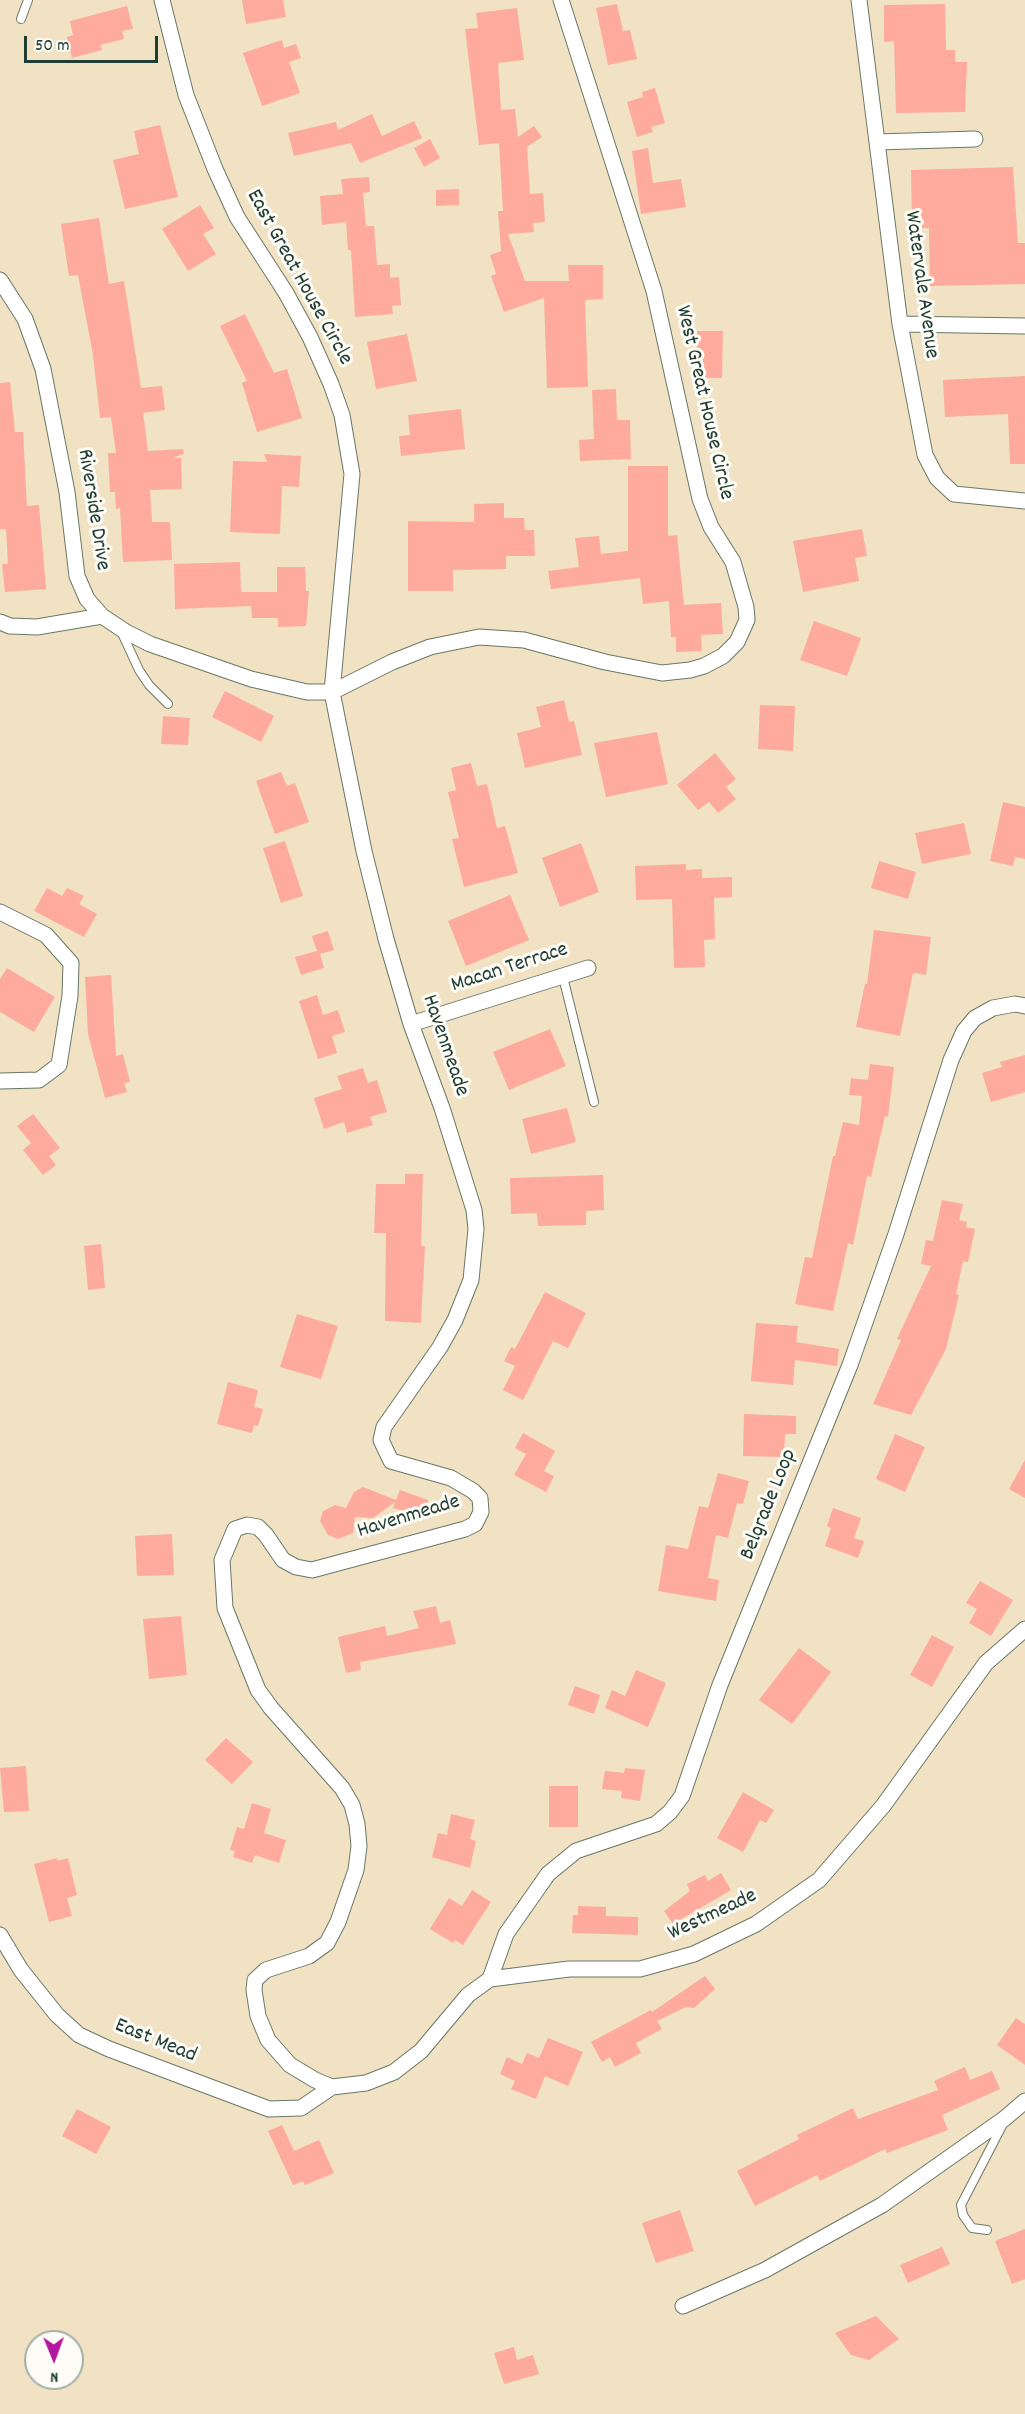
<!DOCTYPE html>
<html>
<head>
<meta charset="utf-8">
<style>
  body { margin:0 }
  #map { position:relative; width:1025px; height:2414px; overflow:hidden; background:#f1e2c4; font-family:Dekko,sans-serif }
  canvas { display:block }
  .north { position:absolute; left:24px; top:2330px; width:60px; height:60px; box-sizing:border-box; background:#fdfcf7; border:2px solid #a4b0a9; border-radius:50%; rotate:179deg; font-size:16px; font-weight:700; line-height:24px; text-align:center; color:#1f3d34 }
  .north::after { content:''; display:block; margin:auto; width:21px; height:27px; background:#b5179e; clip-path:polygon(50% 0,100% 100%,50% 72%,0 100%) }
  .scale { position:absolute; left:24px; top:36px; width:134px; height:27px; box-sizing:border-box; border:3px solid #1f3d34; border-top:0; padding-left:8px; font-size:18px; line-height:21px; white-space:nowrap; color:#1f3d34; -webkit-text-stroke:4px #fdfcf7; paint-order:stroke }
</style>
</head>
<body>
<div id="map">
<canvas width="1025" height="2414"></canvas>
<div class="north">N</div>
<div class="scale">50 m</div>
</div>
<script>
const context = document.querySelector('canvas').getContext('2d');
context.lineJoin = 'round';
function paint(path, color) { context.fillStyle = color; context.fill(path, 'evenodd'); }
const toPath = rows => new Path2D(rows.map(r => 'M' + r).join(''));
function strokePath(path, color, width, dash) { context.strokeStyle = color; context.lineWidth = width; context.lineCap = dash ? 'butt' : 'round'; context.setLineDash(dash || []); context.stroke(path); }
function label(font, color, halo, rows, align = 'center') {
  context.font = font + ' Dekko,sans-serif'; context.lineWidth = 6; context.setLineDash([]); context.textBaseline = 'middle'; context.strokeStyle = halo; context.fillStyle = color; for (const [text, x, y, turn = 0] of rows) {
    context.save(); context.translate(x, y); context.rotate((+turn || 0) * Math.PI / 180); context.textAlign = isNaN(turn) ? turn : align; if (halo) context.strokeText(text, 0, 0); context.fillText(text, 0, 0); context.restore();
  }
}
const building = toPath([
  [242,0,283,0,286,17,246,24],
  [617,4,623,31,630,30,637,59,608,65,596,8],
  [945,4,946,50,955,50,955,62,967,62,965,112,896,113,894,41,884,42,884,5],
  [127,6,133,29,122,31,124,39,100,45,102,50,72,58,67,37,73,35,70,21],
  [517,8,524,60,498,63,501,110,515,109,518,137,534,126,542,137,527,147,530,194,543,193,545,222,533,223,534,232,508,234,525,281,569,281,568,265,603,265,603,299,585,300,588,387,547,388,544,298,504,312,491,276,496,274,490,255,501,251,498,211,503,211,499,143,479,145,465,29,478,28,476,13],
  [282,40,284,48,296,44,301,58,289,62,300,93,262,106,243,53],
  [655,88,665,123,651,127,653,132,637,137,627,102,643,97,642,92],
  [372,114,382,136,414,121,422,138,360,163,351,143,294,156,288,133,336,122,338,130],
  [160,125,178,197,125,209,113,160,139,154,134,131],
  [430,139,440,158,424,167,414,148],
  [648,148,653,183,681,179,686,207,641,214,632,151],
  [1013,167,1018,243,1025,243,1025,284,930,286,929,228,922,228,922,217,912,217,911,170],
  [369,177,370,192,363,193,366,226,374,226,377,265,390,264,390,278,399,277,401,305,392,306,393,314,355,317,351,250,348,250,346,222,322,225,320,196,343,194,341,179],
  [459,189,459,205,436,206,436,190],
  [200,205,214,228,203,234,216,254,188,271,162,229],
  [99,218,109,284,124,281,141,388,162,386,165,410,143,413,148,451,183,449,184,454,172,458,181,458,182,489,150,490,152,522,170,522,172,560,123,562,120,508,116,509,115,492,110,492,108,453,116,453,111,417,100,418,93,355,78,275,69,276,61,224],
  [245,314,274,373,287,369,302,418,257,432,242,383,247,381,220,326],
  [697,331,723,331,722,378,697,378],
  [407,334,417,381,376,389,367,342],
  [1025,376,1025,464,1010,464,1008,414,945,417,943,380],
  [10,382,15,432,23,432,27,506,39,505,46,589,5,592,2,564,8,564,6,529,0,529,0,383],
  [616,389,617,420,630,420,631,459,580,461,579,440,594,439,592,390],
  [461,409,465,449,401,456,399,436,410,435,408,415],
  [264,454,301,456,299,487,282,486,280,534,230,532,233,461,267,462],
  [628,466,668,466,668,536,677,535,684,605,721,603,723,634,701,635,702,651,676,652,676,637,671,637,669,601,643,604,640,578,551,589,548,571,579,567,575,538,599,536,601,554,628,551],
  [504,503,504,518,524,518,525,530,534,530,535,556,506,556,506,569,453,570,453,591,408,591,408,521,474,522,474,504],
  [862,529,867,556,855,558,859,581,803,592,793,541],
  [240,562,241,592,277,592,277,567,305,567,306,591,309,591,306,626,278,627,278,618,252,618,251,606,175,609,174,564],
  [814,621,861,638,847,676,800,660],
  [225,691,274,716,261,742,212,717],
  [564,700,569,722,574,721,582,755,525,768,517,733,541,727,536,707],
  [760,705,795,706,793,751,758,749],
  [163,716,190,718,188,745,161,744],
  [657,732,668,784,606,797,594,743],
  [715,753,736,779,726,787,736,799,718,813,709,802,698,810,677,785],
  [471,763,477,786,487,784,497,828,505,826,518,873,464,887,452,839,459,838,448,792,456,790,451,768],
  [281,772,287,786,295,783,309,822,275,834,256,781],
  [1003,802,1025,807,1025,859,1015,857,1013,866,990,861],
  [964,823,971,854,922,864,915,833],
  [285,841,303,896,281,903,263,848],
  [581,843,599,892,560,907,542,858],
  [879,861,916,872,908,899,871,888],
  [686,864,686,870,702,869,702,878,732,877,732,897,714,898,715,939,704,940,705,967,674,968,672,899,636,900,635,866],
  [47,888,62,896,67,888,84,896,79,904,97,914,84,937,34,911],
  [510,895,529,940,466,966,448,921],
  [874,930,931,937,926,975,913,973,900,1036,856,1027,865,984,867,984],
  [328,931,334,950,320,954,324,968,301,975,295,957,317,951,312,936],
  [7,968,55,997,34,1032,0,1012,0,979],
  [111,975,116,1056,123,1054,130,1082,124,1083,127,1092,105,1098,88,1034,85,977],
  [317,995,323,1015,338,1010,345,1032,332,1036,337,1053,318,1059,299,1001],
  [550,1029,566,1066,509,1090,493,1052],
  [1025,1055,1025,1092,991,1102,982,1073,1002,1067,1000,1062],
  [870,1064,894,1067,888,1117,885,1116,871,1177,867,1176,853,1245,848,1243,833,1311,795,1304,805,1257,812,1258,833,1156,835,1156,843,1122,859,1125,862,1096,849,1095,851,1078,868,1080],
  [363,1068,368,1083,377,1080,387,1112,370,1117,373,1125,347,1133,344,1122,324,1129,314,1098,342,1089,337,1076],
  [567,1108,576,1142,531,1154,522,1119],
  [33,1114,60,1148,49,1156,56,1165,43,1175,23,1150,31,1143,17,1126],
  [405,1174,423,1174,421,1246,425,1246,421,1323,385,1321,386,1233,374,1233,376,1184,405,1184],
  [603,1175,604,1210,586,1211,586,1225,538,1226,537,1213,511,1214,510,1178],
  [942,1200,963,1204,959,1220,967,1222,966,1227,975,1229,968,1262,963,1261,956,1294,959,1295,946,1349,911,1415,873,1404,901,1340,897,1339,931,1266,921,1264,926,1240,933,1241],
  [101,1244,105,1288,88,1290,84,1246],
  [545,1292,586,1313,568,1348,553,1341,523,1400,503,1390,515,1366,504,1361,511,1347,515,1349],
  [297,1314,338,1326,321,1379,280,1367],
  [756,1323,798,1326,796,1342,839,1349,837,1366,795,1360,793,1385,751,1381],
  [228,1382,258,1390,254,1407,263,1409,258,1426,254,1425,252,1433,217,1424],
  [744,1414,796,1416,796,1434,785,1434,784,1457,743,1456],
  [523,1433,555,1451,544,1471,554,1476,546,1492,514,1475,526,1454,515,1448],
  [895,1434,925,1447,905,1492,876,1479],
  [1025,1460,1025,1498,1009,1489],
  [718,1473,749,1481,743,1504,737,1503,728,1538,716,1535,708,1578,719,1580,716,1601,658,1591,666,1545,688,1549,699,1506,708,1508],
  [363,1487,396,1500,400,1490,428,1500,424,1517,393,1508,395,1502,373,1518,355,1517,353,1533,338,1539,328,1535,320,1521,323,1511,335,1505,346,1508,354,1492],
  [833,1508,861,1518,854,1538,864,1541,858,1558,825,1546,831,1528,827,1526],
  [172,1534,174,1575,137,1576,135,1536],
  [980,1581,1013,1600,991,1636,969,1623,977,1609,966,1603],
  [436,1606,440,1623,450,1620,456,1644,360,1662,361,1670,346,1673,338,1637,385,1626,387,1636,419,1628,413,1611],
  [181,1616,187,1675,149,1679,143,1619],
  [932,1635,954,1647,932,1687,910,1675],
  [799,1648,831,1672,792,1724,759,1700],
  [636,1670,666,1683,648,1727,605,1708,612,1690,625,1696],
  [575,1686,600,1695,594,1714,568,1705],
  [226,1738,253,1762,232,1784,205,1760],
  [26,1766,29,1811,4,1812,0,1768],
  [625,1768,645,1770,640,1801,621,1798,622,1791,602,1789,605,1771,624,1773],
  [549,1786,578,1786,578,1827,549,1827],
  [743,1792,774,1810,766,1823,760,1820,743,1852,717,1838],
  [252,1803,271,1809,264,1833,286,1840,279,1863,255,1855,252,1863,233,1857,235,1851,230,1850,237,1827,244,1829],
  [451,1814,475,1820,470,1839,476,1841,470,1868,432,1857,438,1833,447,1835],
  [57,1858,57,1861,68,1858,77,1895,67,1898,72,1916,49,1922,34,1864],
  [721,1873,731,1890,673,1924,664,1911,690,1891,687,1884,705,1875,708,1881],
  [472,1890,491,1902,463,1945,455,1940,453,1943,430,1929,449,1898,462,1906],
  [578,1906,606,1907,606,1916,638,1917,638,1935,572,1933,573,1915,578,1915],
  [705,1976,715,1989,694,2008,686,2007,657,2021,662,2029,636,2043,641,2053,615,2067,610,2057,602,2062,591,2042,651,2010,652,2012],
  [1016,2018,1025,2024,1025,2065,997,2045],
  [548,2038,583,2052,568,2086,545,2076,536,2099,511,2089,515,2081,500,2074,507,2057,522,2064,527,2053,539,2058],
  [965,2067,970,2080,992,2071,1000,2089,942,2115,948,2130,887,2153,885,2149,820,2181,817,2175,755,2206,737,2171,799,2139,797,2135,853,2108,858,2119,938,2090,934,2081],
  [77,2109,111,2127,96,2154,62,2136],
  [282,2125,294,2151,319,2140,334,2173,305,2185,303,2181,293,2185,268,2131],
  [680,2210,694,2251,656,2263,642,2223],
  [1025,2229,1025,2279,1012,2284,995,2241],
  [942,2247,950,2264,908,2283,900,2265],
  [876,2316,899,2339,869,2360,851,2355,835,2333],
  [514,2347,517,2360,533,2355,539,2374,504,2384,494,2353]
]);
const service = toPath([
  [21,19,28,0],
  [121,631,139,670,149,685,168,704],
  [563,977,594,1102],
  [987,2230,972,2228,963,2215,961,2205,1003,2124]
]);
const minor = toPath([
  [162,0,186,95,215,169,237,217,286,293,310,337,331,384,342,415,352,474,332,692,364,851,386,939,411,1024,442,1108,474,1210,476,1229,471,1280,455,1320,440,1347,384,1427,381,1440,391,1461,451,1478,473,1491,480,1498,481,1512,475,1524,465,1529,312,1570,296,1567,283,1560,266,1535,258,1527,247,1525,235,1529,222,1560,225,1608,258,1690,271,1708,342,1788,352,1805,357,1824,359,1846,356,1870,338,1922,327,1943,309,1956,266,1970,255,1980,254,1990,258,2016,268,2040,290,2065,315,2080,332,2087,366,2083,394,2072,421,2051,468,1995,490,1979,569,1969,640,1969,694,1954,756,1924,819,1880,883,1806,986,1663,1025,1629],
  [859,0,900,324,925,455,937,478,954,494,1025,501],
  [877,142,975,139],
  [0,280,25,319,43,369,67,492,77,576,87,599,102,616,126,632,150,644,251,679,307,692,332,692,392,662,430,647,479,637,524,640,605,662,662,673,690,670,704,666,723,656,737,642,747,620,746,607,733,562,711,527,700,499,654,291,561,0],
  [900,324,1025,326],
  [0,622,10,626,37,627,102,616],
  [0,912,46,935,71,963,70,996,59,1065,39,1080,0,1081],
  [411,1024,588,968],
  [0,1935,21,1970,57,2015,79,2035,109,2049,269,2109,301,2108,332,2087],
  [490,1979,506,1934,548,1874,576,1851,656,1824,670,1812,682,1796,720,1685,850,1365,896,1234,951,1060,964,1031,975,1018,993,1008,1015,1004,1025,1006],
  [683,2306,765,2270,882,2205,1004,2119,1025,2101]
]);
const streetNames = [
  ["East Great House Circle",298,278,61],
  ["Watervale Avenue",920,285,82],
  ["West Great House Circle",703,403,77],
  ["Riverside Drive",92,510,81],
  ["Macan Terrace",510,969,-18],
  ["Havenmeade",444,1046,71],
  ["Belgrade Loop",770,1505,-68],
  ["Havenmeade",409,1518,-17],
  ["Westmeade",713,1916,-25],
  ["East Mead",155,2042,22]
];
paint(building, '#feab9d');
strokePath(service, '#687766', 10);
strokePath(minor, '#687766', 17);
strokePath(service, '#fff', 8);
strokePath(minor, '#fff', 15);
label('22px', '#1f3d34', '#fdfcf7', streetNames);
</script>
</body>
</html>
